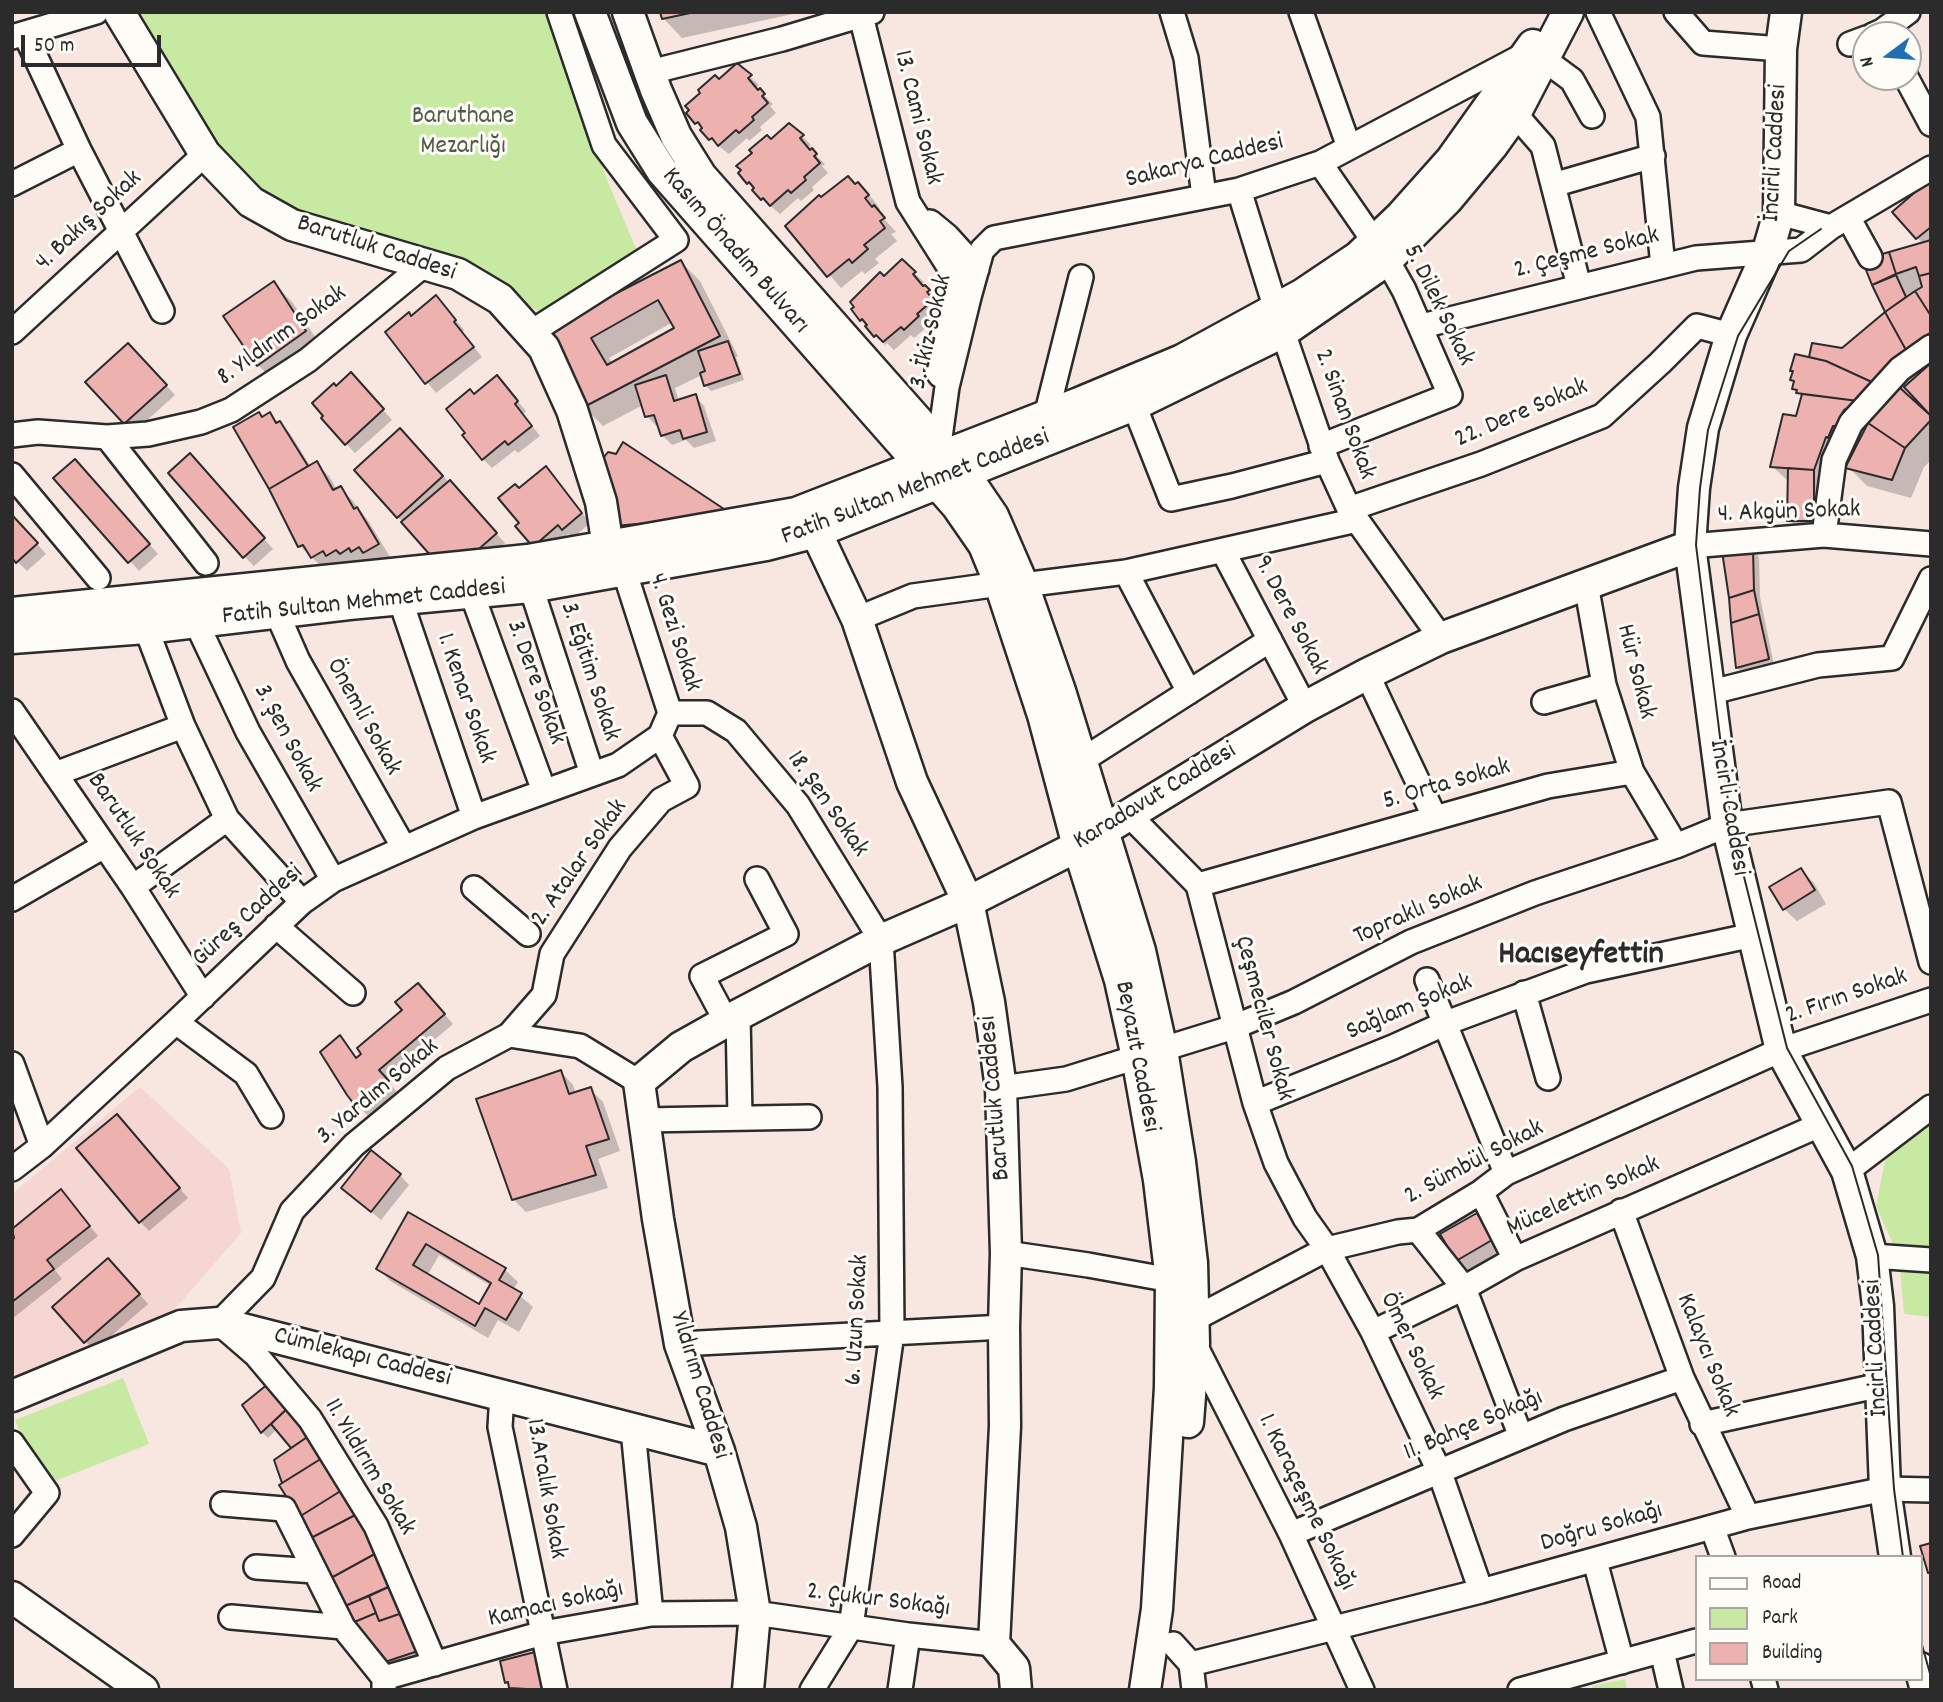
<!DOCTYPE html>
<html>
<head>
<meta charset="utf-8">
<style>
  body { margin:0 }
  #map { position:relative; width:1943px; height:1702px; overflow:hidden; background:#f8e6e1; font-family:Dekko,sans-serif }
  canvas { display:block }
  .frame { position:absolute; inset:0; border:14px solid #2b2b2b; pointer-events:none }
  .legend { position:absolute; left:1695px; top:1555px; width:228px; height:126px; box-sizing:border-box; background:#fdfcf7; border:2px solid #a9a8a5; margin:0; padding:9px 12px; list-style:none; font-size:21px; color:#2b2b2b }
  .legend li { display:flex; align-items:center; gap:14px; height:35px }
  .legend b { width:35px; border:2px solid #a9a8a5 }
  .north { position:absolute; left:1852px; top:21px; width:70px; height:70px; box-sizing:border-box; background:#fdfcf7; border:2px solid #a9a8a5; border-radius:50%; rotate:254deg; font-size:19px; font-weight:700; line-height:28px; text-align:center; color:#2b2b2b }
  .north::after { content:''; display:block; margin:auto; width:24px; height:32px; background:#1f6fb2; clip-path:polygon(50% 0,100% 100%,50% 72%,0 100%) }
  .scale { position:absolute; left:21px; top:35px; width:140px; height:32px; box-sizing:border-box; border:4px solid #2b2b2b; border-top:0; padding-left:9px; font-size:21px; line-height:24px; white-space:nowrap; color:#2b2b2b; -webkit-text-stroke:5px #fdfcf7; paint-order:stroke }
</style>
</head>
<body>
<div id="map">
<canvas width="1943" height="1702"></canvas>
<div class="frame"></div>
<ul class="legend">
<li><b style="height:9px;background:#fdfcf7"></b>Road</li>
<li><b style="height:19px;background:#c7e9a2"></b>Park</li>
<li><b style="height:19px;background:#edb1af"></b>Building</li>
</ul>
<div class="north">N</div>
<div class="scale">50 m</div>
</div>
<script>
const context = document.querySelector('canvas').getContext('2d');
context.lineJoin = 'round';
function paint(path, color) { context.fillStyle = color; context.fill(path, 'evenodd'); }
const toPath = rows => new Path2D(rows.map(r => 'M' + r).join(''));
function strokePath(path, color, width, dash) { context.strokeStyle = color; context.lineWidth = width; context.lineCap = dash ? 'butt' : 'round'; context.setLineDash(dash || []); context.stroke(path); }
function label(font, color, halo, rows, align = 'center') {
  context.font = font + ' Dekko,sans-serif'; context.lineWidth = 6; context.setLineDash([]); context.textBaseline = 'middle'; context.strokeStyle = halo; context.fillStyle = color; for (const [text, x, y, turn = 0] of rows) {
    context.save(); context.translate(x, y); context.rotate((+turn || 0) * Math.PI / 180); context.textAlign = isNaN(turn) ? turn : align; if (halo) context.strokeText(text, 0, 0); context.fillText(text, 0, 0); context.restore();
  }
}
const built = toPath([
  [140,1087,229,1169,241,1233,181,1302,149,1330,12,1386,12,1194]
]);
const green = toPath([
  [143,12,550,12,607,180,637,251,541,312,501,293,447,253,285,211,209,148,128,15],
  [1931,1122,1931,1317,1904,1314,1899,1257,1876,1206,1886,1156],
  [123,1378,149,1444,42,1486,15,1420],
  [1625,1679,1627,1690,1593,1690,1592,1686]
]);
const shadow = toPath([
  [662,12,802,12,682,38,663,18],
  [737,65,759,85,756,88,773,104,770,106,776,113,760,127,762,130,749,141,747,138,729,154,710,139,688,113],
  [802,136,811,145,808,148,825,164,822,166,828,173,812,187,814,190,801,201,798,198,780,214,762,199,740,173,771,141],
  [858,184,871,197,880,209,877,211,896,232,891,234,897,241,875,259,879,263,865,274,862,271,841,288,788,226,821,199],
  [1931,186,1931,413,1908,388,1903,393,1931,416,1931,460,1924,467,1911,498,1867,486,1848,467,1869,426,1863,429,1855,445,1852,444,1808,539,1789,520,1790,483,1772,466,1798,418,1803,397,1794,388,1795,383,1792,380,1794,373,1792,371,1810,359,1814,345,1843,350,1887,312,1865,261,1923,244,1895,212],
  [681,262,700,281,738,356,736,357,744,380,711,391,705,385,702,375,675,388,679,401,695,396,704,406,716,441,694,448,686,440,672,445,662,435,659,425,656,426,647,416,643,405,603,426,584,407,545,332],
  [673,322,676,328,613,364,609,358],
  [902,262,924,282,921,285,938,300,935,303,941,310,925,324,927,327,914,338,911,335,894,350,887,343,885,345,862,319,884,278],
  [274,284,293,303,324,351,277,384,258,365],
  [445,307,464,330,462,332,482,357,436,393,387,332,411,318],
  [137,354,175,395,134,432,125,423],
  [497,377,526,411,523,414,540,436,518,453,515,450,492,468,483,459,467,433,474,396],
  [360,384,392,420,355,453,323,419,336,388],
  [270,415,289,432,311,467,316,464,329,476,337,490,340,488,353,501,369,522,390,557,377,565,372,560,365,563,362,560,354,565,350,562,341,567,336,563,325,570,300,546,236,427],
  [409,439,505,543,481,564,442,564,398,517],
  [199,465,273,549,254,566,244,556],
  [546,468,590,523,573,538,568,534,543,555,521,523,519,490],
  [84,471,158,554,139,571,56,478],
  [726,512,628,538,615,526],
  [12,516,46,554,27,571,12,556],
  [1753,551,1759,557,1760,597,1774,665,1743,673,1737,668],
  [1801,870,1814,883,1826,904,1797,921,1784,909],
  [428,995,453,1024,387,1080,397,1092,368,1116,348,1094,340,1038,358,1059],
  [561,1072,573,1085,576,1094,590,1089,603,1102,620,1151,598,1159,608,1188,526,1212,513,1199],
  [126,1125,188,1198,149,1231,140,1221],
  [400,1175,409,1185,381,1220,343,1188],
  [61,1192,98,1236,55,1270,62,1279,12,1319,12,1242,17,1238,12,1231],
  [409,1214,505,1270,518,1282,513,1290,533,1307,519,1332,498,1320,488,1338,390,1281,378,1268],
  [439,1255,491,1286,479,1306,427,1276],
  [1477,1215,1489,1228,1503,1253,1470,1272,1457,1260],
  [118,1269,148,1304,94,1351,55,1307],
  [274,1382,318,1441,348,1607,400,1584,429,1659,393,1672,375,1658,347,1606,284,1484,276,1461,293,1449,277,1429,268,1438,262,1432]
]);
const building = toPath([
  [660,12,695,12,662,19,660,12],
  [737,63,752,75,748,78,758,90,760,88,765,94,762,96,768,103,752,117,754,120,739,133,736,130,718,146,712,138,709,140,700,130,702,128,698,122,695,124,686,113,689,110,685,106,700,93,698,90,715,75,719,79,737,63],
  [789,123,804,135,800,138,810,150,812,148,817,154,814,156,820,163,804,177,806,180,791,193,788,190,770,206,763,198,761,200,752,190,754,188,749,182,747,184,738,173,741,170,736,166,752,153,749,150,767,135,771,139,789,123],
  [848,176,855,184,858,182,869,195,865,198,872,207,874,205,885,218,880,221,885,228,864,245,868,249,852,263,849,259,827,277,785,226,819,195,821,197,848,176],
  [1928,181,1931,184,1931,227,1916,239,1892,212,1928,181],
  [1931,240,1931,273,1919,276,1916,267,1896,274,1889,252,1931,240],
  [1889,252,1896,274,1872,285,1862,260,1889,252],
  [902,259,916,272,913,274,923,286,925,285,930,290,927,292,933,300,917,314,919,316,904,330,901,327,883,342,876,335,874,337,865,326,867,325,862,319,860,321,851,309,854,307,850,302,880,272,884,276,902,259],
  [681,260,720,336,582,408,543,331,681,260],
  [658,300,674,328,607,365,591,338,658,300],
  [1931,273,1931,316,1915,291,1922,287,1919,276,1931,273],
  [1896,275,1906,297,1885,312,1872,285,1896,275],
  [274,281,306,331,257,366,223,316,274,281],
  [1915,291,1931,316,1931,332,1906,350,1885,312,1915,291],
  [436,295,456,320,454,322,474,347,425,384,385,332,409,312,411,316,436,295],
  [1885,312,1906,350,1874,383,1826,361,1809,357,1812,343,1842,348,1885,312],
  [728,341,740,374,704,386,700,373,705,371,698,351,728,341],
  [128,343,167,385,124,424,85,382,128,343],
  [1795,354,1826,361,1874,383,1858,401,1796,393,1797,390,1792,389,1794,381,1790,380,1793,371,1790,371,1795,354],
  [1931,363,1931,416,1904,387,1931,363],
  [351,372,384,409,345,445,321,418,323,416,312,403,334,383,336,386,351,372],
  [497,375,518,401,515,404,532,426,508,445,505,441,482,460,462,435,465,433,446,409,470,389,474,394,497,375],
  [666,375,674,401,696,394,707,432,683,439,680,430,661,436,654,415,645,417,635,385,666,375],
  [1899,387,1931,416,1931,420,1905,448,1868,423,1899,387],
  [1802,394,1858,401,1844,410,1836,426,1833,426,1828,438,1826,437,1814,470,1770,467,1783,414,1796,416,1802,394],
  [259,412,262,417,270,412,276,423,280,421,308,466,269,489,233,427,259,412],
  [1868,423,1905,448,1892,480,1845,468,1868,423],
  [400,428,443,476,397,518,354,470,400,428],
  [623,442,727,511,706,518,614,526,596,457,604,457,608,452,616,454,623,442],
  [190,453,265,538,243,558,168,473,190,453],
  [75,459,150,544,128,563,53,478,75,459],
  [317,461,333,490,341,486,354,509,357,507,379,544,363,553,359,547,351,552,349,548,340,554,336,550,326,556,323,551,311,558,303,545,298,547,269,489,317,461],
  [546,466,582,513,562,530,558,525,533,547,515,526,519,523,498,498,515,484,519,488,546,466],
  [1788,468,1814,470,1814,521,1787,521,1788,468],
  [450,480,497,533,471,556,467,551,461,557,441,560,435,553,431,556,401,522,450,480],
  [12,515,38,543,16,563,12,558,12,515],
  [1753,549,1754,590,1729,598,1722,551,1753,549],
  [1754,590,1759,614,1731,623,1729,598,1754,590],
  [1759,614,1769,659,1736,668,1731,623,1759,614],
  [1801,868,1815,890,1783,910,1769,887,1801,868],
  [418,983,445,1014,379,1070,389,1081,357,1108,347,1095,320,1052,340,1035,356,1058,361,1054,357,1048,402,1010,395,1002,418,983],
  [561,1070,569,1094,591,1087,609,1139,586,1146,596,1175,512,1200,476,1099,561,1070],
  [117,1114,180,1188,139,1223,76,1148,117,1114],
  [371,1150,401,1174,371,1212,341,1188,371,1150],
  [61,1189,90,1226,47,1260,54,1269,12,1302,12,1240,14,1238,12,1229,61,1189],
  [408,1212,506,1268,499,1280,522,1293,506,1320,485,1308,475,1326,376,1269,408,1212],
  [426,1244,491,1283,479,1304,413,1265,426,1244],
  [1477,1213,1492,1240,1456,1261,1440,1234,1477,1213],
  [108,1258,140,1294,84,1343,52,1307,108,1258],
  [274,1379,290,1406,261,1433,242,1405,274,1379],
  [290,1406,313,1433,291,1448,271,1424,290,1406],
  [313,1433,327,1455,282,1483,274,1460,313,1433],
  [327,1455,347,1487,299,1517,279,1485,327,1455],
  [347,1487,363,1511,311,1538,299,1517,347,1487],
  [363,1511,382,1550,331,1578,311,1538,363,1511],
  [1931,1543,1931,1572,1928,1573,1920,1546,1931,1543],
  [382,1550,395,1584,345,1606,331,1578,382,1550],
  [395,1584,408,1611,379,1621,369,1596,395,1584],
  [369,1596,376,1613,352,1623,345,1606,369,1596],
  [408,1611,421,1650,382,1663,352,1623,376,1613,379,1621,408,1611],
  [535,1652,544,1690,509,1688,508,1682,505,1683,500,1661,535,1652]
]);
const minor = toPath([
  [860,12,908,202,953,273,959,292,941,341,937,371,940,375],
  [1172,12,1186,58,1204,196],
  [1301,12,1349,147],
  [1598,12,1648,117,1663,266],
  [1676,12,1703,43,1781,49],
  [25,34,79,150,162,311],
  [1873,35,1882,31,1908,12],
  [12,37,96,12],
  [1850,44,1866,38],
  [1545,60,1572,80,1592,116],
  [650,72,782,39,872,12],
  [1906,77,1931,124],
  [1515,114,1543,146,1579,286],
  [1320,163,1387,260,1404,290,1450,395,1321,446],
  [12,184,79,150],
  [1553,185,1653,156],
  [1239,190,1283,332,1327,461,1349,509,1441,638],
  [1779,213,1831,227,1931,168],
  [1848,217,1870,257],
  [930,222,947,236,977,269],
  [1422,326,1696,258,1801,250,1831,227],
  [12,332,205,154],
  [530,333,676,240,604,145,559,12],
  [1134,405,1171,499,1232,486,1327,461],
  [1046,416,1081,277],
  [12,435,38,432,107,437,148,434,201,422,231,410,308,360,425,264],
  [107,437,206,563],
  [939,445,947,387,969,297,982,250,994,238,1239,190,1320,163,1526,54],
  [12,475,98,578],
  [1349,509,1481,464,1602,416,1660,363,1697,326,1731,335],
  [1824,535,1834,460,1851,423,1900,369,1931,347],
  [1690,546,1824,535,1931,544],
  [1223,551,1305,707],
  [624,570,670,713],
  [1126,572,1189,692],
  [1586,584,1604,685,1632,772],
  [1023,585,1126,572,1357,520],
  [531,587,592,774],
  [472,594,544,791],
  [400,599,474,817],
  [277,613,298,661,404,848],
  [857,619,913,596,1000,584],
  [196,622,248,732,333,880],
  [146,628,183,726,227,819,302,902],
  [1367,674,1435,818],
  [1708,693,1818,665,1892,658,1931,579],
  [1544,702,1604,685],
  [12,711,133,887,203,997],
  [670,713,707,713,736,731,798,805,881,940,890,1087,892,1333,851,1627,812,1690],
  [1081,761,1270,640],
  [55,774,183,726],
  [1130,816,1198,885,1255,1103,1276,1163,1305,1218,1327,1249,1373,1332,1440,1473,1481,1591],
  [1198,885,1548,786,1632,772,1676,846],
  [133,887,227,819],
  [474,888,528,934],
  [12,899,104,846],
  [276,926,353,993],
  [1427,980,1506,1173],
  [1524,993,1548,1078],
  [738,1015,740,1118],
  [726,1021,702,976,786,934,757,879],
  [176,1022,246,1074,271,1116],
  [509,1035,544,995,552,954,620,848,661,800,687,786,660,736],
  [12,1064,42,1146],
  [1001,1088,1066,1079,1234,1027,1294,1002,1411,942,1535,893,1676,846,1727,825,1889,802,1931,962],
  [1255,1103,1393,1047,1446,1023,1586,971,1753,935],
  [644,1120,809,1117],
  [12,1169,42,1146,176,1022,302,902,333,880,474,817,618,765,660,736,670,713],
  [1847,1171,1931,1107],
  [1481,1192,1515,1259],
  [1621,1211,1682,1378,1748,1517],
  [1418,1230,1464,1288,1521,1437],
  [1006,1253,1088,1265,1171,1280],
  [1872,1256,1931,1260],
  [1194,1319,1327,1249,1398,1232,1418,1230,1481,1192,1506,1173,1781,1050,1931,1000],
  [1373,1332,1464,1288,1515,1259,1822,1124],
  [1194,1343,1291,1534,1362,1690],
  [680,1344,1004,1327],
  [502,1394,500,1427,555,1690],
  [1702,1424,1881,1385],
  [633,1430,651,1614],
  [12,1443,47,1493,12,1535],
  [223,1504,284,1509,343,1627,384,1678],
  [1712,1527,1723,1557],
  [1291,1534,1564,1419,1682,1378],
  [1595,1561,1622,1662],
  [256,1567,315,1571],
  [231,1617,343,1627],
  [1173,1644,1191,1664,1194,1690],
  [1662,1651,1671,1690],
  [435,1664,376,1526,310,1419,256,1355,219,1323,263,1278,292,1211,354,1145,447,1068,509,1035,580,1046,639,1082],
  [1191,1664,1481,1591,1748,1517,1885,1489,1931,1490],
  [1763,1679,1766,1690],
  [384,1690,384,1678,543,1633,651,1614,755,1613,908,1635,994,1644],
  [900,1690,908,1635],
  [1520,1690,1696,1641]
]);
const major = toPath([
  [119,12,205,154,251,202,292,225,458,274,500,299,544,348,572,410,601,502,608,547],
  [590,12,632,123,662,171,957,506,984,545,1000,584,1043,715,1078,846,1120,980,1137,1057,1159,1180,1171,1280,1170,1387,1157,1609,1145,1690],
  [628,12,656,90,676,136,701,176,963,472,993,516,1023,585,1060,691,1140,951,1162,1050,1180,1162,1192,1263,1194,1343,1188,1422],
  [1786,12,1781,49,1779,213,1768,251,1731,335,1703,428,1694,488,1690,546,1727,825,1781,1050,1847,1171,1872,1256,1878,1306,1885,1489,1895,1557],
  [816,532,857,619,912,782,968,902,989,1002,1001,1088,1006,1253,1004,1327,1005,1426,994,1644,1014,1668,1016,1690],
  [12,613,528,560,796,513,1079,403,1182,360,1303,294,1358,257,1401,216,1451,160,1533,45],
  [12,638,146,628,349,604,531,587,766,545,816,532,1134,405,1283,332,1387,260,1447,200,1492,146,1515,114,1568,12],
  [12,1396,181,1326,219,1323,719,1451],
  [12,1597,143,1690],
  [1920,1668,1926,1690],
  [748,1690,755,1613,741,1527,719,1451,680,1344,658,1219,639,1082,681,1047,738,1015,881,940,968,902,1078,846,1305,707,1367,674,1441,638,1690,546]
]);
const tram = toPath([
  [1821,229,1789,251,1738,336,1708,430,1700,488,1696,545,1731,825,1787,1048,1852,1166,1878,1255,1894,1489,1903,1557],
  [1920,1638,1931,1677]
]);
const parkNames = [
  ["Baruthane",463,118],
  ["Mezarlığı",463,148]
];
const streetNames = [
  ["13. Cami Sokak",916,118,76],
  ["İncirli Caddesi",1777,153,-87],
  ["Sakarya Caddesi",1205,163,-14],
  ["4. Bakış Sokak",90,222,-43],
  ["Barutluk Caddesi",376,250,18],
  ["Kasım Önadım Bulvarı",734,252,49],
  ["2. Çeşme Sokak",1587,255,-14],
  ["5. Dilek Sokak",1437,306,64],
  ["3. İkiz Sokak",933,332,-77],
  ["8. Yıldırım Sokak",283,337,-36],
  ["2. Sinan Sokak",1343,415,70],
  ["22. Dere Sokak",1522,415,-23],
  ["Fatih Sultan Mehmet Caddesi",916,489,-21],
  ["4. Akgün Sokak",1789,514,-2],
  ["Fatih Sultan Mehmet Caddesi",364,604,-6],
  ["9. Dere Sokak",1289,616,62],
  ["4. Gezi Sokak",673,633,72],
  ["3. Eğitim Sokak",588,672,72],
  ["Hür Sokak",1634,672,76],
  ["3. Dere Sokak",534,683,70],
  ["1. Kenar Sokak",464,699,71],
  ["Önemli Sokak",362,718,61],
  ["3. Şen Sokak",286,739,62],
  ["5. Orta Sokak",1447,786,-16],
  ["Karadavut Caddesi",1156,798,-31],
  ["18. Şen Sokak",826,805,55],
  ["İncirli Caddesi",1727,808,80],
  ["Barutluk Sokak",132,837,56],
  ["2. Atalar Sokak",581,864,-55],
  ["Topraklı Sokak",1419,912,-24],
  ["Güreş Caddesi",249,917,-42],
  ["2. Fırın Sokak",1847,998,-19],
  ["Sağlam Sokak",1410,1009,-23],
  ["Çeşmeciler Sokak",1262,1019,75],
  ["Beyazıt Caddesi",1135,1057,79],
  ["3. Yardım Sokak",379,1093,-40],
  ["Barutluk Caddesi",997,1098,-95],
  ["2. Sümbül Sokak",1475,1164,-28],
  ["Mücelettin Sokak",1584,1198,-24],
  ["6. Uzun Sokak",859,1320,-87],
  ["Ömer Sokak",1410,1347,64],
  ["İncirli Caddesi",1878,1348,-93],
  ["Kalaycı Sokak",1706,1356,68],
  ["Cümlekapı Caddesi",362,1359,14],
  ["Yıldırım Caddesi",698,1386,73],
  ["11. Bahçe Sokağı",1474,1427,-23],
  ["11. Yıldırım Sokak",368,1468,59],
  ["13.Aralık Sokak",544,1489,80],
  ["1. Karaçeşme Sokağı",1305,1503,64],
  ["Doğru Sokağı",1602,1529,-16],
  ["2. Çukur Sokağı",878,1602,7],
  ["Kamacı Sokağı",556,1606,-13]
];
const districtNames = [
  ["Hacıseyfettin",1581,957]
];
paint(built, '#f5d6d2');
paint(green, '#c7e9a2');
paint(shadow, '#0003');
paint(building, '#edb1af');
strokePath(building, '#2b2b2b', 2);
strokePath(minor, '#2b2b2b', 28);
strokePath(major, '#2b2b2b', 35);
strokePath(minor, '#fdfcf7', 23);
strokePath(major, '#fdfcf7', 30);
strokePath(tram, '#2b2b2b', 2);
label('26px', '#525a49', '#fdfcf7', parkNames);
label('26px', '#2b2b2b', '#fdfcf7', streetNames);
label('bold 33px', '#2b2b2b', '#fdfcf7', districtNames);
</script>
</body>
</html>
